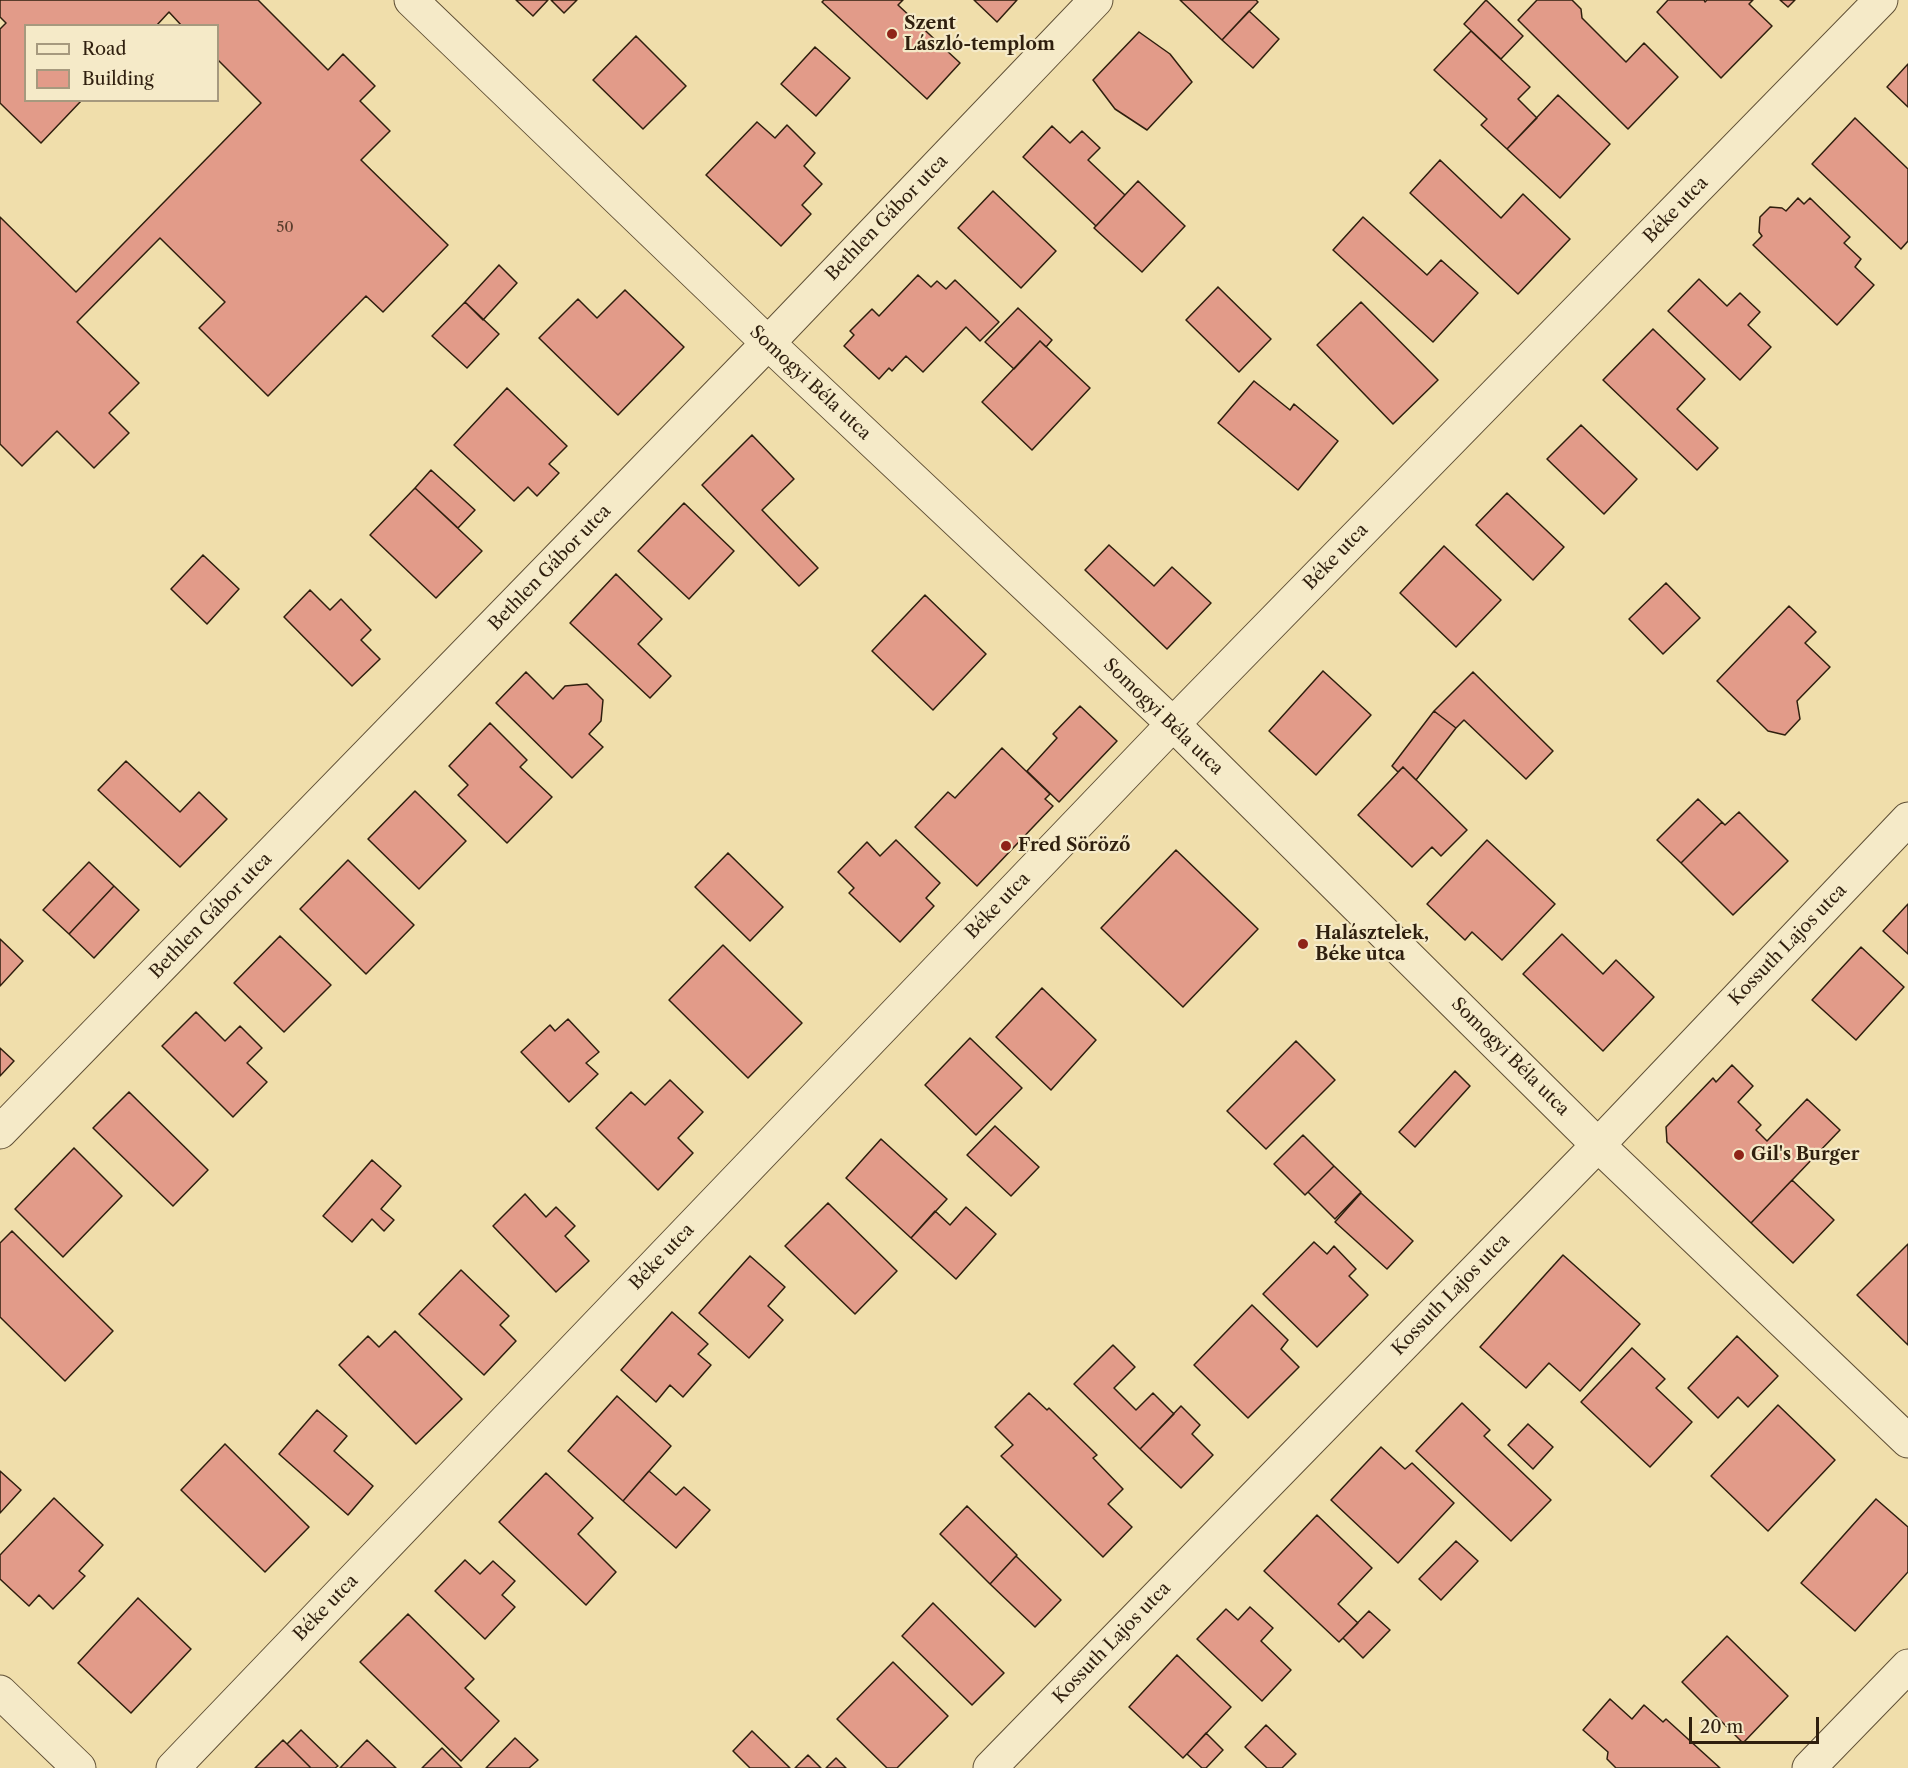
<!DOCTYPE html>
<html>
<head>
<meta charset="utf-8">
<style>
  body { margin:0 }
  #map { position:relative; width:1908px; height:1768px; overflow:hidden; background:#f0deab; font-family:"Libre Caslon Text",serif }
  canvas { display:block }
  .legend { position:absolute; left:24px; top:24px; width:195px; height:78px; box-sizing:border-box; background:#f5eac8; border:2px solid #a6997e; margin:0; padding:8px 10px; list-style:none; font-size:18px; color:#2f1f0e }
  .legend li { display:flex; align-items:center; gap:12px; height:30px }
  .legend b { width:30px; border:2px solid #a6997e }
  .scale { position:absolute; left:1689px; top:1717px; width:130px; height:27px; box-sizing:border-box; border:3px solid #2f1f0e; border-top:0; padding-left:8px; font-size:18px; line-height:21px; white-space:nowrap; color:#2f1f0e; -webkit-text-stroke:4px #f5eac8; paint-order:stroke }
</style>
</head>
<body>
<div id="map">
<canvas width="1908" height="1768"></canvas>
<ul class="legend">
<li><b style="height:8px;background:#f5eac8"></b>Road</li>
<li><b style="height:16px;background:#e29b89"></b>Building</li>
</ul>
<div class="scale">20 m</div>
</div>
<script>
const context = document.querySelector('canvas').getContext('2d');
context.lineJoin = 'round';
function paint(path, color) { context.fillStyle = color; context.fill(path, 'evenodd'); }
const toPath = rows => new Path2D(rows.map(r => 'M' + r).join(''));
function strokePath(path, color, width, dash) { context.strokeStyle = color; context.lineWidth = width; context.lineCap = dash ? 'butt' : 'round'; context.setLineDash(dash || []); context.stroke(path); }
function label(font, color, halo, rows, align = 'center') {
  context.font = font + ' "Libre Caslon Text",serif'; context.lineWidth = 4.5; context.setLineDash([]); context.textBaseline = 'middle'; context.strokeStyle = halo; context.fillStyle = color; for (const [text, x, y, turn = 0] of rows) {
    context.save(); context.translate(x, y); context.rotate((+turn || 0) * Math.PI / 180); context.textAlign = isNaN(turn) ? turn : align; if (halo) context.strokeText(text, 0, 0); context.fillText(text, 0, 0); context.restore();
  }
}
const building = toPath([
  [0,0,258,0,328,70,343,54,375,86,360,101,390,131,361,160,448,245,383,312,366,296,268,396,199,328,225,302,160,238,77,322,139,383,109,413,129,433,94,468,57,431,22,466,0,444,0,217,76,292,261,103,218,60,218,26,182,26,169,12,156,26,26,26,26,100,82,100,41,143,0,103,0,29,6,23,0,17,0,0],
  [516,0,548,0,533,16,516,0],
  [551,0,577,0,564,13,551,0],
  [824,0,903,0,898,5,960,63,927,99,822,2,824,0],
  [974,0,1017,0,997,22,974,0],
  [1180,0,1256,0,1258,2,1222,40,1180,0],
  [1486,0,1523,36,1501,59,1464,24,1486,0],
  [1537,0,1572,0,1581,9,1582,18,1626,62,1644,43,1678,77,1628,129,1518,20,1537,0],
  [1668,0,1704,0,1705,2,1707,0,1753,0,1749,4,1772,26,1721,78,1657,12,1668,0],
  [1780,0,1795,0,1788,7,1780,0],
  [1249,11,1279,39,1253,68,1222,40,1249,11],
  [1471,31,1530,87,1518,99,1537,118,1507,149,1481,125,1487,119,1434,70,1471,31],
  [1139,32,1170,54,1192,82,1147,130,1115,109,1093,80,1139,32],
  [636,36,686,86,643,129,593,80,636,36],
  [815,47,850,78,816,116,781,84,815,47],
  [1908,64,1908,107,1887,87,1908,64],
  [1558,95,1610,144,1560,198,1507,149,1558,95],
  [1855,118,1908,169,1908,241,1901,249,1812,164,1855,118],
  [757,122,775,138,787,125,815,153,804,166,822,184,802,205,811,214,781,246,706,175,757,122],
  [1052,126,1070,143,1082,131,1100,148,1088,160,1125,195,1096,226,1023,157,1052,126],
  [1440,160,1501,218,1523,194,1570,239,1518,294,1410,193,1440,160],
  [1138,181,1185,226,1142,272,1094,228,1138,181],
  [993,191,1056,251,1021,288,958,228,993,191],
  [1798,198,1804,204,1810,198,1850,237,1844,243,1861,259,1855,267,1874,285,1837,325,1753,245,1762,236,1759,232,1760,217,1770,207,1782,208,1786,211,1798,198],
  [1363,217,1427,275,1441,260,1478,293,1433,342,1333,250,1363,217],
  [499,265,517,283,483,320,465,302,499,265],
  [918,275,931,287,937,281,946,289,955,280,999,322,980,341,966,327,923,372,906,356,892,371,889,368,879,379,844,346,854,335,850,331,872,309,879,316,918,275],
  [1699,279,1727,306,1740,293,1760,312,1748,325,1771,347,1740,380,1668,311,1699,279],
  [1218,287,1271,339,1239,372,1186,320,1218,287],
  [625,290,684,347,618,415,539,338,578,299,597,318,625,290],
  [465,302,499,334,467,368,432,336,465,302],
  [1361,302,1438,380,1393,424,1317,345,1361,302],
  [1018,308,1052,340,1046,347,1040,341,1014,369,985,342,1018,308],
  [1653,329,1705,379,1677,409,1718,448,1697,470,1603,380,1653,329],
  [1040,341,1090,388,1032,450,982,402,1040,341],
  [1254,381,1290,410,1294,404,1338,441,1298,490,1218,423,1254,381],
  [507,388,567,446,549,464,559,473,537,496,528,487,514,501,454,445,507,388],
  [1581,425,1637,479,1604,514,1547,459,1581,425],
  [752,435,794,479,762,510,818,568,799,586,702,485,752,435],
  [431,470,475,510,458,528,415,488,431,470],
  [415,488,482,551,436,598,370,535,415,488],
  [1507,493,1564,547,1533,580,1476,525,1507,493],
  [684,503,734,551,689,599,638,551,684,503],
  [1109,545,1154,586,1172,567,1211,603,1167,649,1085,570,1109,545],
  [1444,546,1501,600,1456,647,1400,593,1444,546],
  [203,555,239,589,207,624,171,589,203,555],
  [616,574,662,619,638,644,671,676,650,698,570,623,616,574],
  [1666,583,1700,618,1663,654,1629,619,1666,583],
  [310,590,330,610,341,599,371,630,361,640,380,659,352,686,284,617,310,590],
  [925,595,986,654,933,710,872,651,925,595],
  [1789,606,1816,632,1805,643,1830,667,1797,701,1800,719,1785,735,1768,731,1717,681,1789,606],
  [1323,671,1371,715,1316,775,1269,731,1323,671],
  [526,672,553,699,565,686,587,684,603,700,601,721,589,734,603,747,572,778,496,703,526,672],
  [1473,672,1553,751,1526,779,1464,720,1456,728,1434,711,1473,672],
  [1080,706,1117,741,1059,802,1027,771,1057,738,1053,734,1080,706],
  [1434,711,1456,728,1416,780,1403,767,1398,772,1392,766,1434,711],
  [490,723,527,760,520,767,552,797,507,843,458,795,468,785,449,766,490,723],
  [1002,748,1050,794,1045,799,1053,806,977,886,915,827,948,792,955,798,1002,748],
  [126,761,180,812,199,792,227,819,180,867,98,790,126,761],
  [1403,767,1467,830,1441,856,1432,847,1412,867,1358,815,1403,767],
  [415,791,466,841,419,889,368,839,415,791],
  [1698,799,1722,822,1681,863,1657,840,1698,799],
  [1739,812,1788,861,1733,915,1681,863,1722,822,1725,825,1739,812],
  [896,840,940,883,926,898,934,906,900,942,849,893,854,888,838,872,867,842,880,856,896,840],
  [1487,840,1555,904,1502,960,1472,932,1465,940,1427,904,1487,840],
  [1176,850,1258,929,1183,1007,1101,928,1176,850],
  [728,853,783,907,750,941,695,887,728,853],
  [348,860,414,925,366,974,300,909,348,860],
  [89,862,114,886,69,934,43,910,89,862],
  [114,886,139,910,94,958,69,934,114,886],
  [1908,904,1908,954,1883,931,1908,904],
  [1562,934,1603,974,1616,960,1654,997,1603,1051,1523,974,1562,934],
  [280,936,331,985,284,1032,234,983,280,936],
  [0,939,23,961,0,986,0,939],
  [723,945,802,1023,748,1078,669,1000,723,945],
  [1861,947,1904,987,1856,1040,1812,1000,1861,947],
  [1042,988,1096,1040,1051,1090,996,1037,1042,988],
  [196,1012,225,1041,240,1026,262,1048,247,1063,267,1082,233,1117,162,1046,196,1012],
  [568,1019,599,1052,586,1063,598,1074,569,1102,521,1052,550,1025,555,1031,568,1019],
  [970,1038,1022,1088,976,1135,925,1085,970,1038],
  [1296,1041,1335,1080,1266,1149,1227,1111,1296,1041],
  [0,1048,14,1061,0,1076,0,1048],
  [1732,1065,1753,1086,1738,1102,1761,1125,1756,1130,1767,1141,1807,1099,1840,1130,1751,1223,1667,1142,1666,1127,1713,1078,1716,1082,1732,1065],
  [1455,1071,1470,1086,1415,1147,1399,1132,1455,1071],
  [670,1080,703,1112,678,1138,693,1153,658,1190,596,1128,631,1092,645,1105,670,1080],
  [129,1092,208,1170,173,1206,93,1128,129,1092],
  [995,1126,1039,1167,1011,1196,967,1155,995,1126],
  [1303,1135,1334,1166,1305,1195,1274,1164,1303,1135],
  [881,1139,947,1199,911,1238,846,1178,881,1139],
  [74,1148,122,1196,63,1257,15,1209,74,1148],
  [372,1160,401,1186,381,1209,394,1220,384,1231,372,1219,352,1242,323,1216,372,1160],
  [1334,1166,1361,1192,1335,1219,1308,1192,1334,1166],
  [1792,1180,1834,1220,1793,1263,1751,1223,1792,1180],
  [1361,1193,1413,1241,1387,1269,1335,1222,1361,1193],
  [525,1194,546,1217,556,1207,575,1226,565,1236,589,1261,556,1292,493,1226,525,1194],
  [828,1203,897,1271,855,1314,785,1246,828,1203],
  [966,1207,996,1234,956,1279,911,1238,935,1211,950,1225,966,1207],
  [12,1231,113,1331,65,1381,0,1317,0,1243,12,1231],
  [1314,1242,1327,1254,1334,1246,1356,1269,1349,1276,1368,1295,1317,1347,1263,1294,1314,1242],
  [1908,1244,1908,1345,1857,1295,1908,1244],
  [1563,1255,1640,1324,1580,1391,1549,1363,1526,1388,1480,1347,1563,1255],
  [750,1256,785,1287,768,1306,783,1320,749,1358,699,1313,750,1256],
  [461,1270,509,1316,500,1325,516,1341,484,1375,419,1314,461,1270],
  [1252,1305,1288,1340,1281,1349,1299,1367,1248,1418,1194,1365,1252,1305],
  [672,1312,708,1344,698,1354,711,1365,683,1397,670,1385,656,1402,621,1370,672,1312],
  [395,1331,462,1399,416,1444,339,1365,368,1336,379,1347,395,1331],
  [1737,1336,1778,1376,1748,1407,1738,1397,1718,1418,1688,1388,1737,1336],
  [1113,1345,1135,1367,1114,1388,1136,1410,1153,1393,1174,1414,1140,1449,1074,1384,1113,1345],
  [1632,1348,1665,1379,1656,1388,1692,1422,1650,1467,1581,1402,1632,1348],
  [1029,1393,1047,1410,1049,1408,1097,1455,1093,1458,1123,1489,1108,1504,1132,1527,1103,1557,1001,1456,1013,1445,995,1427,1029,1393],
  [617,1396,671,1446,623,1501,568,1451,617,1396],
  [1462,1403,1490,1430,1484,1436,1551,1500,1511,1541,1416,1451,1462,1403],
  [1778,1405,1835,1460,1768,1531,1711,1476,1778,1405],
  [1181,1406,1200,1425,1192,1434,1213,1455,1181,1488,1140,1449,1181,1406],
  [317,1410,347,1436,334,1451,373,1486,348,1515,279,1454,317,1410],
  [1528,1424,1553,1447,1533,1469,1508,1445,1528,1424],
  [225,1444,309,1527,265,1572,181,1490,225,1444],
  [1381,1447,1405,1469,1412,1463,1454,1503,1398,1563,1331,1500,1381,1447],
  [0,1471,21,1490,0,1513,0,1471],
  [649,1471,676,1495,684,1487,710,1510,676,1548,623,1501,649,1471],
  [546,1473,593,1518,578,1534,616,1572,586,1605,499,1522,546,1473],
  [54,1498,103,1545,79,1571,85,1576,53,1609,39,1595,29,1606,0,1579,0,1555,54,1498],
  [1876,1499,1908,1527,1908,1572,1855,1631,1801,1583,1876,1499],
  [967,1506,1017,1555,990,1584,940,1534,967,1506],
  [1317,1515,1372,1568,1338,1604,1358,1623,1339,1642,1264,1571,1317,1515],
  [1456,1541,1478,1561,1441,1600,1419,1579,1456,1541],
  [1016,1556,1061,1600,1035,1627,990,1584,1016,1556],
  [465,1560,480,1574,493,1561,515,1581,502,1595,515,1607,485,1639,435,1591,465,1560],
  [138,1598,191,1649,131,1713,78,1663,138,1598],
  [933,1603,1004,1673,972,1705,902,1636,933,1603],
  [1250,1607,1273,1628,1261,1641,1291,1670,1262,1701,1197,1639,1226,1609,1238,1620,1250,1607],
  [1369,1611,1390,1630,1363,1658,1343,1638,1369,1611],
  [408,1614,474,1679,465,1688,499,1721,461,1761,360,1662,408,1614],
  [1727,1636,1788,1696,1743,1743,1682,1682,1727,1636],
  [1177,1655,1231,1707,1183,1758,1129,1707,1177,1655],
  [893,1662,948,1716,897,1768,887,1768,837,1719,893,1662],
  [1610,1699,1632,1719,1644,1705,1663,1722,1666,1719,1720,1768,1616,1768,1607,1759,1608,1752,1583,1730,1610,1699],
  [1266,1725,1296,1754,1282,1768,1267,1768,1245,1747,1266,1725],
  [301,1730,338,1766,335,1768,311,1768,287,1744,301,1730],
  [752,1731,790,1768,750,1768,733,1751,752,1731],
  [1206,1733,1223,1750,1206,1768,1202,1768,1187,1754,1206,1733],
  [515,1738,538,1760,529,1768,486,1768,515,1738],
  [283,1740,311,1768,255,1768,283,1740],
  [367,1740,396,1768,340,1768,367,1740],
  [442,1748,462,1768,422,1768,442,1748],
  [808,1755,821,1768,795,1768,808,1755],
  [836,1758,846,1768,826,1768,836,1758]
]);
const minor = toPath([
  [411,0,768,343,1173,724,1598,1145,1908,1441],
  [0,1132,768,343,1096,0],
  [0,1692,79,1768],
  [173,1768,1173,724,1881,0],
  [990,1768,1598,1145,1908,819],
  [1809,1768,1908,1666]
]);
const markers = [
  [892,34,6,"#8f2418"],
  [1006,846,6,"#8f2418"],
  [1303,944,6,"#8f2418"],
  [1739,1155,6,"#8f2418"]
];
const numberNames = [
  ["50",285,228]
];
const poiNames = [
  ["Szent",904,24],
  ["László-templom",904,45],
  ["Fred Söröző",1018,846],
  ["Halásztelek,",1315,934],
  ["Béke utca",1315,955],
  ["Gil's Burger",1751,1155]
];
const streetNames = [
  ["Béke utca",1676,210,-46],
  ["Bethlen Gábor utca",887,218,-46],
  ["Somogyi Béla utca",810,383,43],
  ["Béke utca",1336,557,-46],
  ["Bethlen Gábor utca",550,568,-46],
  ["Somogyi Béla utca",1163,717,44],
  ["Béke utca",998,906,-46],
  ["Bethlen Gábor utca",211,916,-46],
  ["Kossuth Lajos utca",1788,945,-46],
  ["Somogyi Béla utca",1510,1057,45],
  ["Béke utca",662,1257,-46],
  ["Kossuth Lajos utca",1451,1295,-46],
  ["Béke utca",326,1608,-46],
  ["Kossuth Lajos utca",1112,1643,-46]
];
paint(building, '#e29b89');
strokePath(building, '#2f1f0e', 1.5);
strokePath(minor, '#5f4f35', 35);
strokePath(minor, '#f5eac8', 33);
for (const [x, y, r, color] of markers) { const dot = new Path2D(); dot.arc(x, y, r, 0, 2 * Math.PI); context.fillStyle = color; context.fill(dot); strokePath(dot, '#f5eac8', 2); }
label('15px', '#5c3e2d', null, numberNames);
label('bold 18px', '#2f1f0e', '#f5eac8', poiNames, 'left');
label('18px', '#2f1f0e', '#f5eac8', streetNames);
</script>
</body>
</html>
